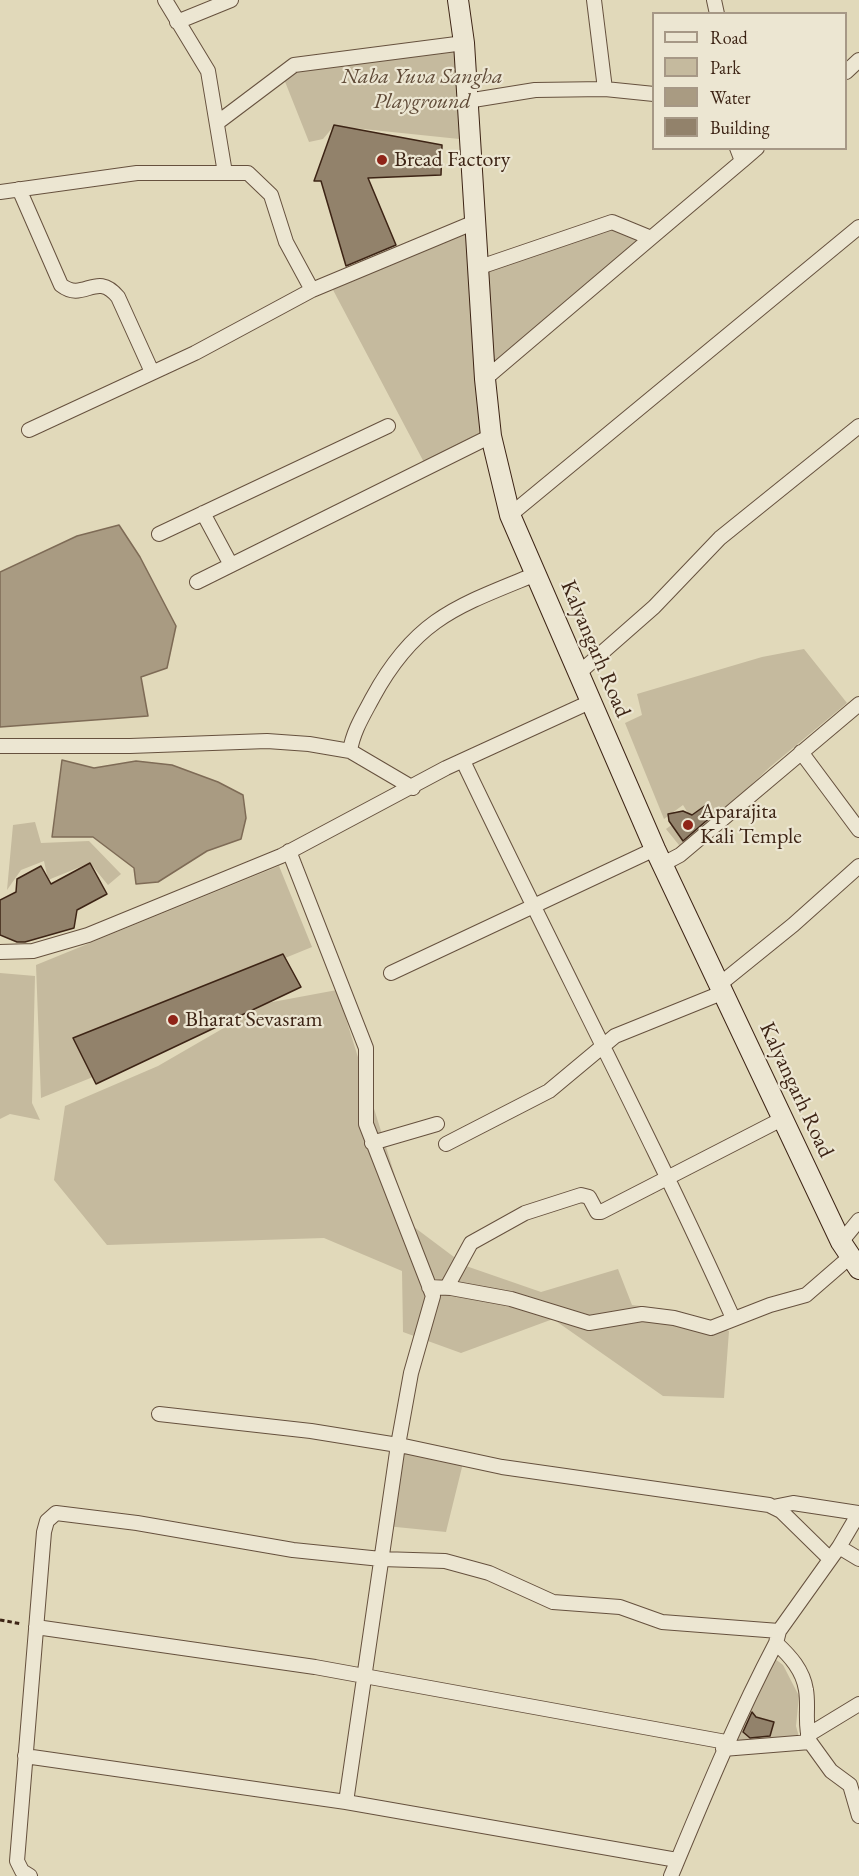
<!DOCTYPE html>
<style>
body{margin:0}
#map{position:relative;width:859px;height:1876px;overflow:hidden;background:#e1d9ba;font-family:"EB Garamond",serif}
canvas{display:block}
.legend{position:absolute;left:652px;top:12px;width:195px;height:138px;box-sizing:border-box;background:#ece6d2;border:2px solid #a69886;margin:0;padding:8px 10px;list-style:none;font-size:18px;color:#3d2415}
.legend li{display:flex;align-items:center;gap:12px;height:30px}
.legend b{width:30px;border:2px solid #a69886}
</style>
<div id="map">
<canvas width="859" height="1876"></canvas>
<ul class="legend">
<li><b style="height:8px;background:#ece6d2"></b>Road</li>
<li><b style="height:16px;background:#c5ba9e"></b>Park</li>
<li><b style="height:16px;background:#a99b82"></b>Water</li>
<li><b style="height:16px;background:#92826b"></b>Building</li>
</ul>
</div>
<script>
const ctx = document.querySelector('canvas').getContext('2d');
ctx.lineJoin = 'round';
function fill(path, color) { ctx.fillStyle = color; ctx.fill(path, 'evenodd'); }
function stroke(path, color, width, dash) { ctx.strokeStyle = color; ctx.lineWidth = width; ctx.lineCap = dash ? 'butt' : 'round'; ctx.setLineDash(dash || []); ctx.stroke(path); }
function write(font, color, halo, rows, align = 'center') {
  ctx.font = font + ' "EB Garamond",serif'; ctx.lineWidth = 4.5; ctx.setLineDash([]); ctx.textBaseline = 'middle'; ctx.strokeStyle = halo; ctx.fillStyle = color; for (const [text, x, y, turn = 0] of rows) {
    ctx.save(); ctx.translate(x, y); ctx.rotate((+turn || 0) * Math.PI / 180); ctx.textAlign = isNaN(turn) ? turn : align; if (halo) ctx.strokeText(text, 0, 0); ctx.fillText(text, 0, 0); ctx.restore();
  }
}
fill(new Path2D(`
 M464 43 469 140 334 126 323 139 309 142 282 74Z
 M475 222 479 275 610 227 643 239 486 372 491 436 427 468 332 288Z
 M804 649 847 703 770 767 683 850 666 829 688 813 683 805 664 819 625 723 642 715 637 694 762 657Z
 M35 822 41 843 89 841 121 874 108 885 90 863 48 880 44 861 21 870 7 890 13 825Z
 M279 866 312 947 79 1042 93 1077 41 1098 36 965Z
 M0 973 35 976 32 1103 40 1120 10 1114 0 1119Z
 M337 990 410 1224 466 1266 541 1292 618 1269 632 1305 679 1311 729 1331 724 1398 663 1396 553 1319 461 1353 403 1332 402 1271 324 1238 107 1245 54 1180 65 1106 158 1066 267 1003Z
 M398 1445 464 1459 446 1532 386 1526Z
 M770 1655 783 1665 799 1696 796 1726 801 1744 727 1746Z`), '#c5ba9e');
const water = new Path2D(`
 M119 525 140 557 176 626 167 668 141 677 148 716 0 727V572L77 536Z
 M62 760 94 768 136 761 172 765 218 782 243 795 246 818 241 839 207 851 158 882 136 884 134 868 93 837H52Z`);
fill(water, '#a99b82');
stroke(water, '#7e6b56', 1.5);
const building = new Path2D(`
 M334 125 442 145 441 175 368 178 396 245 346 266 321 181H314Z
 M706 805 713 815 683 841 669 821 668 814 683 811 692 815Z
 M90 863 107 894 77 910 74 928 25 942H17L0 935V900L16 892 17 879 41 866 51 884Z
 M283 954 301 987 96 1084 73 1038Z
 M752 1712 756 1717 774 1722 770 1736 750 1738 743 1732Z`);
fill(building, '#92826b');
stroke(building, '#3d2415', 1.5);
const minor = new Path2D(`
 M165 0 208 71 225 173
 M594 0 605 89
 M714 0 717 14
 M177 22 231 0
 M846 72 859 60
 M467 101 535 90 605 89 654 94
 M217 123 294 65 464 43
 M742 161 757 148
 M19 189 61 285C84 303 96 270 118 297L152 372
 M0 192 137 173H248L271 195 286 242 312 290
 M651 238 742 161 737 148
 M480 267 612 222 651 238 485 379
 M29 430 195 353 312 290 475 222
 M203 513 231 565
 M510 515 859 227
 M159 534 388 426
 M197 582 491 436
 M580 672 654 607 720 538 859 426
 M0 746H130L267 741 309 744 350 751 413 788
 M350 751C353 731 364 714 373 697 416 618 458 606 536 574
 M801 752 859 830
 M463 761C552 948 648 1130 733 1318
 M289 851 366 1048V1124L433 1296 411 1373 398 1445 346 1802
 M663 864 680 855 859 704
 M0 952 33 951 88 935 281 856 446 768 590 702
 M391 973 655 849
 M720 984 793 925 859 866
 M372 1143 437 1124
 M446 1144 549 1091 615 1036 724 992
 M841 1242 859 1220
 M429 1287 451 1288 511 1299 589 1323 642 1314 674 1318 711 1328 770 1305 806 1295 851 1256
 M447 1287 471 1243 525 1213 581 1195 589 1197 597 1212H601L782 1119
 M159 1414 311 1431 404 1446 502 1467 769 1505 781 1511 830 1559
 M773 1507 793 1503 859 1513
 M839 1547 859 1559
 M36 1627 315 1667 726 1742
 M776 1643C790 1656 803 1670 806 1690 809 1707 804 1725 810 1742
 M808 1735 859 1704
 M723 1749 810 1742 831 1771 850 1785 859 1816
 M25 1756 346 1802 677 1860
 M30 1876 22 1871 17 1861 44 1532 47 1521 56 1513 137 1523 293 1550 381 1559 445 1561 489 1573 553 1602 620 1607 662 1622 779 1631
 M671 1876C704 1797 736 1719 776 1643L779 1631 839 1547 859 1513`);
const secondary = new Path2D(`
 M458 0 464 43 485 379 491 436 510 515 655 849 841 1242 859 1269`);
stroke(minor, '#66513e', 16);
stroke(secondary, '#3d2415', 22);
stroke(new Path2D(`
 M0 1620 22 1624`), '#3d2415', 3, [4.5, 3]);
stroke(minor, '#ece6d2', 14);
stroke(secondary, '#ece6d2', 20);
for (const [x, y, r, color] of [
 [382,160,6,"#8f2418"],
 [688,825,6,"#8f2418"],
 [173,1020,6,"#8f2418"]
]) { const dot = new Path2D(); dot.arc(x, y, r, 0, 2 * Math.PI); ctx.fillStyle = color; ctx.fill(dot); stroke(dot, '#ece6d2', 2); }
write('italic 22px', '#5f4a37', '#ece6d2', [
 ["Naba Yuva Sangha",422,77],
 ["Playground",422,102]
]);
write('22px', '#3d2415', '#ece6d2', [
 ["Bread Factory",394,160],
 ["Aparajita",700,812],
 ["Kali Temple",700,837],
 ["Bharat Sevasram",185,1020]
], 'left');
write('22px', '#3d2415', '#ece6d2', [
 ["Kalyangarh Road",595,649,67],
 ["Kalyangarh Road",796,1090,65]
]);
</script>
